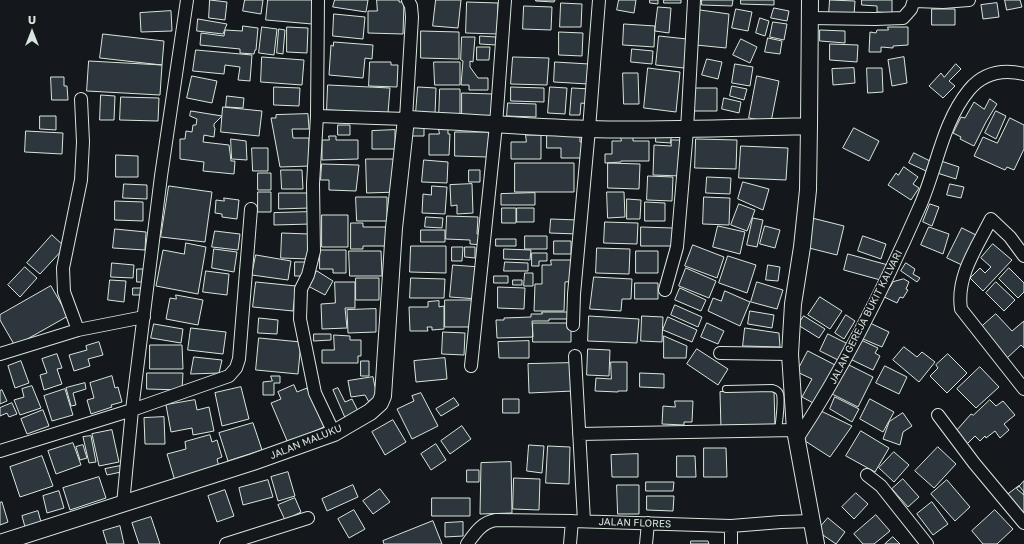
<!DOCTYPE html>
<style>
body{margin:0}
#map{position:relative;width:1024px;height:544px;overflow:hidden;background:#14181c;font-family:"Golos Text",sans-serif}
canvas{display:block}
.north{position:absolute;left:12px;top:12px;width:40px;height:40px;-webkit-text-stroke:3px #14181c;paint-order:stroke;rotate:0deg;font-size:11px;font-weight:700;line-height:16px;text-align:center;color:#d8e6dc}
.north::after{content:'';display:block;margin:auto;width:14px;height:18px;background:#d8e6dc;clip-path:polygon(50% 0,100% 100%,50% 72%,0 100%)}
</style>
<div id="map">
<canvas width="1024" height="544"></canvas>
<div class="north">U</div>
</div>
<script>
const ctx = document.querySelector('canvas').getContext('2d');
ctx.lineJoin = 'round';
function fill(path, color) { ctx.fillStyle = color; ctx.fill(path, 'evenodd'); }
function stroke(path, color, width, dash) { ctx.strokeStyle = color; ctx.lineWidth = width; ctx.lineCap = dash ? 'butt' : 'round'; ctx.setLineDash(dash || []); ctx.stroke(path); }
function write(font, color, halo, rows, align = 'center') {
  ctx.font = font + ' "Golos Text",sans-serif'; ctx.lineWidth = 3; ctx.setLineDash([]); ctx.textBaseline = 'middle'; ctx.strokeStyle = halo; ctx.fillStyle = color; for (const [text, x, y, turn = 0] of rows) {
    ctx.save(); ctx.translate(x, y); ctx.rotate((+turn || 0) * Math.PI / 180); ctx.textAlign = isNaN(turn) ? turn : align; if (halo) ctx.strokeText(text, 0, 0); ctx.fillText(text, 0, 0); ctx.restore();
  }
}
const building = new Path2D(`
 M210 0 227 2 225 20 209 18Z
 M245 0H263L261 14 243 11Z
 M268 0H315L312 24 266 20Z
 M335 0H368L366 12 333 7Z
 M377 0H399V2H404L403 34 368 33V11H377Z
 M436 0H461L458 28 433 26Z
 M536 0H555L554 2 536 1Z
 M619 0H636L634 13 617 10Z
 M650 0H658V4L650 3Z
 M664 0H681V3H664Z
 M702 0H733L732 6 702 5Z
 M741 0H774V5L741 4Z
 M830 0 855 1 854 16 829 14Z
 M862 0H892V13L877 12V6L862 5Z
 M1005 0H1020L1022 7 1007 10Z
 M467 2 498 3 497 34 466 33Z
 M561 3 582 4 581 27H560Z
 M997 3 999 17 983 19 981 5Z
 M524 6 552 7 551 30 523 29Z
 M658 7 671 8 669 33 655 31Z
 M774 8 789 11 787 21 771 18Z
 M736 9 752 12 748 31 732 28Z
 M932 9H955V25H932Z
 M700 10 729 14 726 48 696 45Z
 M171 11 172 31 141 32 140 13Z
 M334 14 365 17 363 39 333 36Z
 M760 18 769 21 765 36 756 33Z
 M198 19 227 24 223 34 197 31Z
 M773 22 787 24 784 40 770 37Z
 M624 24 655 26 654 47 623 45Z
 M243 26 258 28 256 50H255L254 54 240 53V49L200 45 201 33 224 36 225 30 242 31Z
 M262 27 277 29 274 55 259 53Z
 M287 27 308 28 307 53 287 52Z
 M888 27H908V45L893 46V48L881 47V52H869L870 32 876 33 877 30H888Z
 M279 29 285 30 283 54 277 53Z
 M820 30 845 31V43L820 41Z
 M421 31 459 32V59L421 58Z
 M559 32 583 33 582 56 559 55Z
 M103 34 164 41 162 65 100 58Z
 M480 36 496 37V45L480 44Z
 M659 36 687 39 684 68 656 65Z
 M462 37H475L473 62 470 61V67L478 78H488V90H469V85H461L463 61 461 60Z
 M768 38 782 41 780 54 765 52Z
 M741 39 757 47 750 63 733 55Z
 M334 42 373 45 372 59 365 58 363 78 329 75 331 45 333 46Z
 M830 44 858 45 857 62 830 60Z
 M477 47H490L489 60H477Z
 M632 49 653 51 652 64 631 62Z
 M196 50 252 55 250 81 238 80 240 67 225 65 224 74 193 71Z
 M262 57 304 60 302 85 261 82Z
 M513 57 549 58 547 85 511 84Z
 M904 57 907 83 892 86 888 60Z
 M707 59 722 62 718 79 702 75Z
 M89 61 162 65 160 95 87 91Z
 M370 62H391V65H398L397 87 369 86Z
 M434 62H460V85H435Z
 M555 62 589 64 588 84 554 82Z
 M735 64 753 67 750 86 732 83Z
 M956 64 961 69 949 81 955 86 943 98 929 86 941 73 944 77Z
 M648 68 680 72 676 112 644 108Z
 M854 68 855 83 833 85 832 69Z
 M867 68H882L883 92 868 93Z
 M623 73H638L639 104H624Z
 M192 76 217 81 212 103 187 98Z
 M757 76 779 81 771 122 749 118Z
 M51 77H64V86H67L68 100H52Z
 M328 85 390 88 388 113 327 110Z
 M732 86 747 89 744 100 730 96Z
 M274 87 300 88 299 106 274 105Z
 M418 87 436 88 435 114 416 113Z
 M511 87 544 88V102L511 101Z
 M550 87 567 88 565 114 548 113Z
 M572 88 591 89 590 104 581 103 580 115H570Z
 M694 88H717V111H695Z
 M440 89H460V120L439 119Z
 M462 93 493 94V120L462 119Z
 M101 95 115 96 114 120H100Z
 M227 96 244 98 243 108 226 107Z
 M121 97 159 98 158 121 120 120Z
 M724 98 741 102 739 113 722 109Z
 M990 99 997 104 986 122 974 146 960 139 961 137 953 133 961 117 965 118 974 102 984 109Z
 M508 103 536 104V117L507 116Z
 M223 107 262 111 259 136 221 132Z
 M191 111 222 116 214 124V127L215 128 214 137 204 135 203 142 229 145 231 161H235L234 174 203 171 204 162 180 159V139H185L186 131 192 132 193 125H196L197 119 190 116Z
 M996 111 1006 116 996 139 985 133Z
 M308 114 309 129H292L293 138H309L310 166 280 167 271 118H276V115Z
 M40 116H56V130L40 129Z
 M1010 118 1024 125V149L1014 170 1007 167 1005 170 974 156 983 137 997 143Z
 M338 125H350V135H338Z
 M410 125H424V136H410Z
 M854 128 879 141 869 161 843 148Z
 M439 129H448V134H450L449 155H429V134H439Z
 M395 130V149H372V131Z
 M26 131 63 133 62 154 25 152Z
 M455 132H489L488 157 455 156Z
 M547 132H580V142H582V158H561V148H547Z
 M526 135H541V159H511V142H526Z
 M656 135 671 136V143L656 142Z
 M329 136H336V140H358V159L322 160V140H329Z
 M621 137H633V141H649V161H621V162L605 163V154H612V141H621Z
 M231 139 246 141 247 160 232 159Z
 M696 139 737 140 736 169 695 168Z
 M671 140H684L681 176 653 175 654 145 671 146Z
 M741 146 788 148 786 180 739 178Z
 M252 148H268V171H253Z
 M914 153 930 161 926 171 909 163Z
 M116 155 138 156V177H116Z
 M366 159H397L398 192 367 193Z
 M424 160 448 162 447 183 422 182Z
 M938 160 959 167 956 179 934 172Z
 M515 163H574V192H515Z
 M608 163 640 164 639 189 608 188Z
 M322 164 359 165 356 191 329 190V180H321Z
 M904 167 918 177 913 184 919 188 911 200 888 185 896 173 898 175Z
 M281 170H302L303 189H282Z
 M469 170H480V182H469Z
 M258 173H271V190H258Z
 M648 176 673 177 672 201 647 200Z
 M707 177 731 178 730 194 706 193Z
 M743 182 769 189 763 210 738 199Z
 M124 184 147 185V199L123 198Z
 M472 184 473 213 457 214V205L451 206 450 185Z
 M950 184 964 187 961 198 947 195Z
 M169 186 212 192 205 242 161 237Z
 M432 186 447 187 445 214 422 213 423 194 431 195Z
 M258 192H271V212H258Z
 M607 192H624L625 217 608 218Z
 M279 193H310V208L279 209Z
 M535 193V205H501V194Z
 M356 197H387V221H357Z
 M704 197 730 198 729 225 703 224Z
 M224 198 239 200 237 219 222 217V214L215 213 216 200 224 201Z
 M627 199 641 200 640 219H627Z
 M115 201 143 202V221L115 220Z
 M645 202 665 203V221H645Z
 M739 204 755 210 747 231 731 225Z
 M930 204 939 207 932 226 923 222Z
 M502 208H516V223H502Z
 M517 208H534V222H517Z
 M311 212V224L274 225V213Z
 M322 215H348V247H322Z
 M447 216 478 217 477 234H484V245L470 244V240L446 239Z
 M426 217 443 218 442 228 425 227Z
 M753 218 763 220 757 247 747 245Z
 M812 218 844 226 837 255 805 247Z
 M551 219 578 220 577 234 550 233Z
 M605 222 638 223 637 244 604 243Z
 M351 223H363V227H386L385 246H363V249H351Z
 M718 226 745 232 740 254 713 247Z
 M765 226 780 230 775 248 760 244Z
 M641 227 673 228 672 246H641Z
 M929 227 949 234 943 254 921 245Z
 M962 228 978 236 964 266 947 258Z
 M115 229 146 232 145 250 113 248Z
 M421 230H445V242H421Z
 M215 231 240 234 238 250 212 247Z
 M282 233 309 234V259L281 258Z
 M52 235 65 247 40 274 27 263Z
 M525 236H547V249H525Z
 M863 236 886 244 881 259 858 251Z
 M496 239H516V246H496Z
 M554 241H571V254H554Z
 M186 243 206 247 198 294 156 286 163 250 184 254Z
 M993 244 1012 260 983 291 970 278 980 268 985 273 991 267 981 258Z
 M693 245 724 257 717 278 685 266Z
 M411 246H446V273L410 272Z
 M452 247H463L462 261H452Z
 M465 247H475V258L465 257Z
 M597 248 630 249 629 274 596 273Z
 M214 249 237 252 234 272 212 268Z
 M504 249 531 250 530 260 504 259Z
 M320 250H346V273H333V269H320Z
 M349 251H381L382 276H350Z
 M636 251H658V273H636Z
 M532 253H547V261H539V266H532Z
 M848 254 888 265 884 281 844 270Z
 M256 255 291 261 288 280 252 275Z
 M728 256 756 265 747 293 719 283Z
 M551 260H575L576 281 565 282 564 311H534L535 284H542V265H551Z
 M295 262H306V276H295Z
 M505 262 528 263V271H504Z
 M112 263 134 265 133 278 111 277Z
 M906 263 915 269 913 274 920 278 917 282 901 271Z
 M453 265 480 267 478 299 450 297Z
 M768 265 780 267 778 281 766 280Z
 M25 267 37 278 20 297 8 285Z
 M686 268 716 281 709 298 679 286Z
 M1009 268 1024 283V292L1018 298 999 279Z
 M137 269H147V282H137Z
 M206 271 229 274 227 295 203 292Z
 M317 271 333 281 325 295 308 286Z
 M525 273H533V286H524Z
 M494 276H508V283H494Z
 M594 277 632 279 631 299H622L621 311 590 309Z
 M356 278H379V300H356Z
 M411 278 445 279 444 298H410Z
 M904 279 909 282 906 289 908 290 903 298 900 297 897 303 880 295 886 285 890 287 893 282Z
 M110 280 126 281 124 302 108 300Z
 M513 280H522V285H513Z
 M256 282 296 286 293 311 253 307Z
 M335 282H355V308H345L347 328 322 329 321 304 335 303Z
 M757 282 783 290 777 309 751 302Z
 M996 282 1015 300 1004 311 986 293Z
 M635 283H658V299H635Z
 M51 286 68 316 15 346 0 320V315Z
 M498 287 525 288 524 309 498 308Z
 M133 288H146L145 295H133Z
 M680 288 706 300 701 311 675 300Z
 M725 291 750 302 740 326 708 311 713 298 721 301Z
 M176 295 203 300 198 325 166 319 170 298 176 299Z
 M820 297 842 311 830 329 808 315Z
 M445 300H475V327H445Z
 M439 301V307L444 306V329L432 330V327H427L428 331H410L409 307H428V302Z
 M675 305 702 317 698 327 671 315Z
 M376 309V332L348 333 347 310Z
 M750 311 774 315 772 328 748 324Z
 M542 312H571V319H549V321H532L533 337 497 338 496 320H504V318L531 317V314H542Z
 M996 314 1012 331 1024 321V348L1021 345 1006 359 979 329Z
 M846 315 855 321 844 339 835 333Z
 M589 316 639 319 637 343 588 341Z
 M642 316 663 317 662 342 641 341Z
 M804 316 825 329 819 338 798 325Z
 M668 317 697 330 692 342 663 330Z
 M259 318 278 320 277 334 258 333Z
 M533 323H571V342H533Z
 M707 323 724 331 718 344 701 337Z
 M870 323 889 332 882 347 863 339Z
 M154 324 183 329 181 343 151 338Z
 M191 328 226 332 223 354 188 350Z
 M745 328 779 333 780 347 743 346Z
 M443 332 465 333 464 355 442 354Z
 M314 334H331V340L314 341Z
 M828 334 848 344 840 361 820 351Z
 M334 335 350 336V340H361V356H358V363H322V350H334Z
 M664 336 687 346 686 358H664Z
 M259 338 301 342 298 374 256 370Z
 M857 338 878 348 875 353 880 356 873 370 848 358Z
 M529 341V358H499L498 342Z
 M99 342 103 355 88 359 90 366 74 371 69 355 87 350 86 346Z
 M150 345H182L183 369H150Z
 M904 347 917 357 922 352 935 362 919 382 893 360Z
 M588 349 610 350 609 376 587 375Z
 M697 349 728 369 718 385 687 364Z
 M808 351 837 366 817 405 802 397 812 379 797 372Z
 M57 354 62 368 57 369 62 384 44 390 40 375 47 373 42 359Z
 M948 354 967 373 947 393 930 376 938 368 936 365Z
 M194 357 222 360 219 373 191 374Z
 M445 358 447 379 416 382 414 361Z
 M21 361 29 383 15 388 8 366Z
 M361 361H369V376H361Z
 M611 362H627V391H618V392L595 391 596 378 611 379Z
 M572 363 573 391 529 393 528 364Z
 M845 363 873 377 858 407 830 393Z
 M885 366 907 377 899 394 876 383Z
 M980 367 999 387 976 408 957 389Z
 M147 373H183L182 390 147 389Z
 M640 373 664 374V388L640 387Z
 M112 376 115 388 118 387 122 402 111 405 112 407 91 414 87 400 94 398 90 383Z
 M271 376H280V383H274V395H263V382L272 381Z
 M373 377 375 387 381 398 370 404 365 395 351 397 348 381Z
 M85 383 86 389 73 393 76 405 71 406 66 388Z
 M294 385 297 392 307 388 324 427 288 443 271 403 281 399 278 392Z
 M32 386 41 408 20 415 14 400 24 397 22 389Z
 M241 387 249 419 222 426 215 393Z
 M338 388 345 402 352 399 359 413 346 420 333 390Z
 M65 389 73 415 52 421 44 396Z
 M2 390 7 401 0 404V391Z
 M774 390 775 427 721 429 720 392Z
 M421 393 438 426 412 439 397 409 414 401 412 396Z
 M835 397 859 409 852 422 830 409Z
 M454 398 459 405 441 416 436 409Z
 M503 399H519V413H503Z
 M870 399 894 412 883 432 860 419Z
 M195 400 197 410 209 407 214 431 193 435 192 428 171 432 166 405Z
 M990 400 996 406 1003 401 1015 415 1004 424 1009 430 1000 438 995 431 986 438 985 436 980 441 975 436 966 445 956 431 971 414 973 415Z
 M675 401H693L692 422H684V425L662 424 663 406 675 407Z
 M12 403 17 414 9 417 7 413 0 416V408Z
 M43 410 49 426 27 434 21 419Z
 M821 411 852 426 830 457 802 439Z
 M903 413 912 426 903 432 900 445 883 439 889 422Z
 M164 417 165 444H145L144 418Z
 M393 420 406 442 385 455 372 432Z
 M253 423 262 450 228 461 219 433Z
 M462 426 471 439 450 454 441 441Z
 M112 430 119 462 99 466 92 434Z
 M861 431 889 448 875 472 846 456Z
 M210 435 212 442 217 440 222 457 217 459 219 467 175 481 167 454 186 449 185 442Z
 M91 436 96 462 89 463 83 437Z
 M73 443 81 465 56 474 48 451Z
 M436 444 446 460 431 470 421 454Z
 M83 445 87 458 80 460 76 447Z
 M529 445 544 446 542 473 527 471Z
 M548 446 570 447 569 484 546 483Z
 M938 447 956 464 934 488 915 471Z
 M704 448H726L727 477H704Z
 M894 452 909 465 894 482 879 468Z
 M638 454V477H612L611 455Z
 M42 456 53 486 20 497 10 467Z
 M677 456H695L696 477H677Z
 M511 462 512 513 480 514 481 463Z
 M120 466 121 472 107 475 105 469Z
 M467 470H479V482H467Z
 M288 472 295 496 278 501 271 477Z
 M99 477 106 498 70 510 63 488Z
 M514 478 540 479 539 510 513 509Z
 M903 479 919 497 908 507 892 489Z
 M268 480 273 497 243 505 239 488Z
 M947 480 970 507 955 521 931 494Z
 M1024 481V495L1017 489Z
 M646 482H674L673 491H646Z
 M353 485 358 497 327 511 322 499Z
 M617 485H639V514H618Z
 M1019 486 1024 492V517L1007 495Z
 M380 489 390 502 373 514 363 501Z
 M225 490 234 516 217 522 208 496Z
 M59 491 64 508 47 513 43 496Z
 M856 493 868 504 854 519 842 507Z
 M647 496H674L673 511 647 510Z
 M295 498 301 512 285 520 278 505Z
 M432 498H470V516H432Z
 M2 502 8 522 0 525V503Z
 M932 502 948 524 933 535 917 514Z
 M354 510 365 529 349 538 338 519Z
 M995 510 1013 529 997 544H983L972 531Z
 M38 511 41 522 25 527 22 516Z
 M876 515 890 531 874 544H863L854 534Z
 M151 517 160 544H139L132 523Z
 M828 518 845 532 836 544 817 531Z
 M433 521 442 544H384L383 541Z
 M463 522V536L445 537V523Z
 M120 526 124 544H107L103 531Z
 M893 537 900 544H885Z
 M691 541H708L709 544H691Z`);
fill(building, '#2c363c');
stroke(building, '#d8e6dc', 1);
const lane = new Path2D(`
 M726 389 772 388C776 389 779 390 780 394 782 403 779 421 778 431`);
const street = new Path2D(`
 M318 0 317 116 313 184 314 251 308 275 301 289 300 319 315 393 334 433
 M914 1 943 2 969 0
 M810 18 875 19 903 18 911 9 914 0
 M317 116 406 119 412 17 411 6 408 0
 M1024 256 1010 237 991 219C977 247 956 276 961 309L1024 389
 M665 290 677 247 687 130 694 0
 M573 325 574 294 589 129 599 0
 M78 330 64 292 63 268 81 180 83 142 81 99
 M720 353 790 354
 M0 354 78 330 144 317
 M575 356 584 521
 M471 366 496 125 505 0
 M938 415 974 463 1024 523
 M579 434 795 430
 M797 439C845 366 885 286 920 206 937 168 942 123 969 90 984 72 1003 69 1024 74
 M0 451 132 410 229 376 236 368 239 359 251 209
 M867 475 881 486 927 544
 M123 504 132 410 161 176 187 0
 M731 526V544
 M226 544 308 518
 M467 544C475 533 482 522 496 520L572 521 731 526 781 522 812 521
 M570 544 572 521
 M646 544 648 523`);
const secondary = new Path2D(`
 M810 0 809 126 808 190 802 247 793 304 790 354 795 430 816 544
 M0 543 253 462 334 433 370 412 380 403 383 396 394 228 406 119C467 122 527 127 588 129 662 131 735 128 809 126`);
stroke(lane, '#d8e6dc', 8);
stroke(street, '#d8e6dc', 14);
stroke(secondary, '#d8e6dc', 18);
stroke(lane, '#14181c', 6);
stroke(street, '#14181c', 12);
stroke(secondary, '#14181c', 16);
write('10px', '#d8e6dc', '#14181c', [
 ["JALAN GEREJA BUKIT KALVARI",866,317,-63],
 ["JALAN MALUKU",306,442,-22],
 ["JALAN FLORES",635,523,2]
]);
</script>
